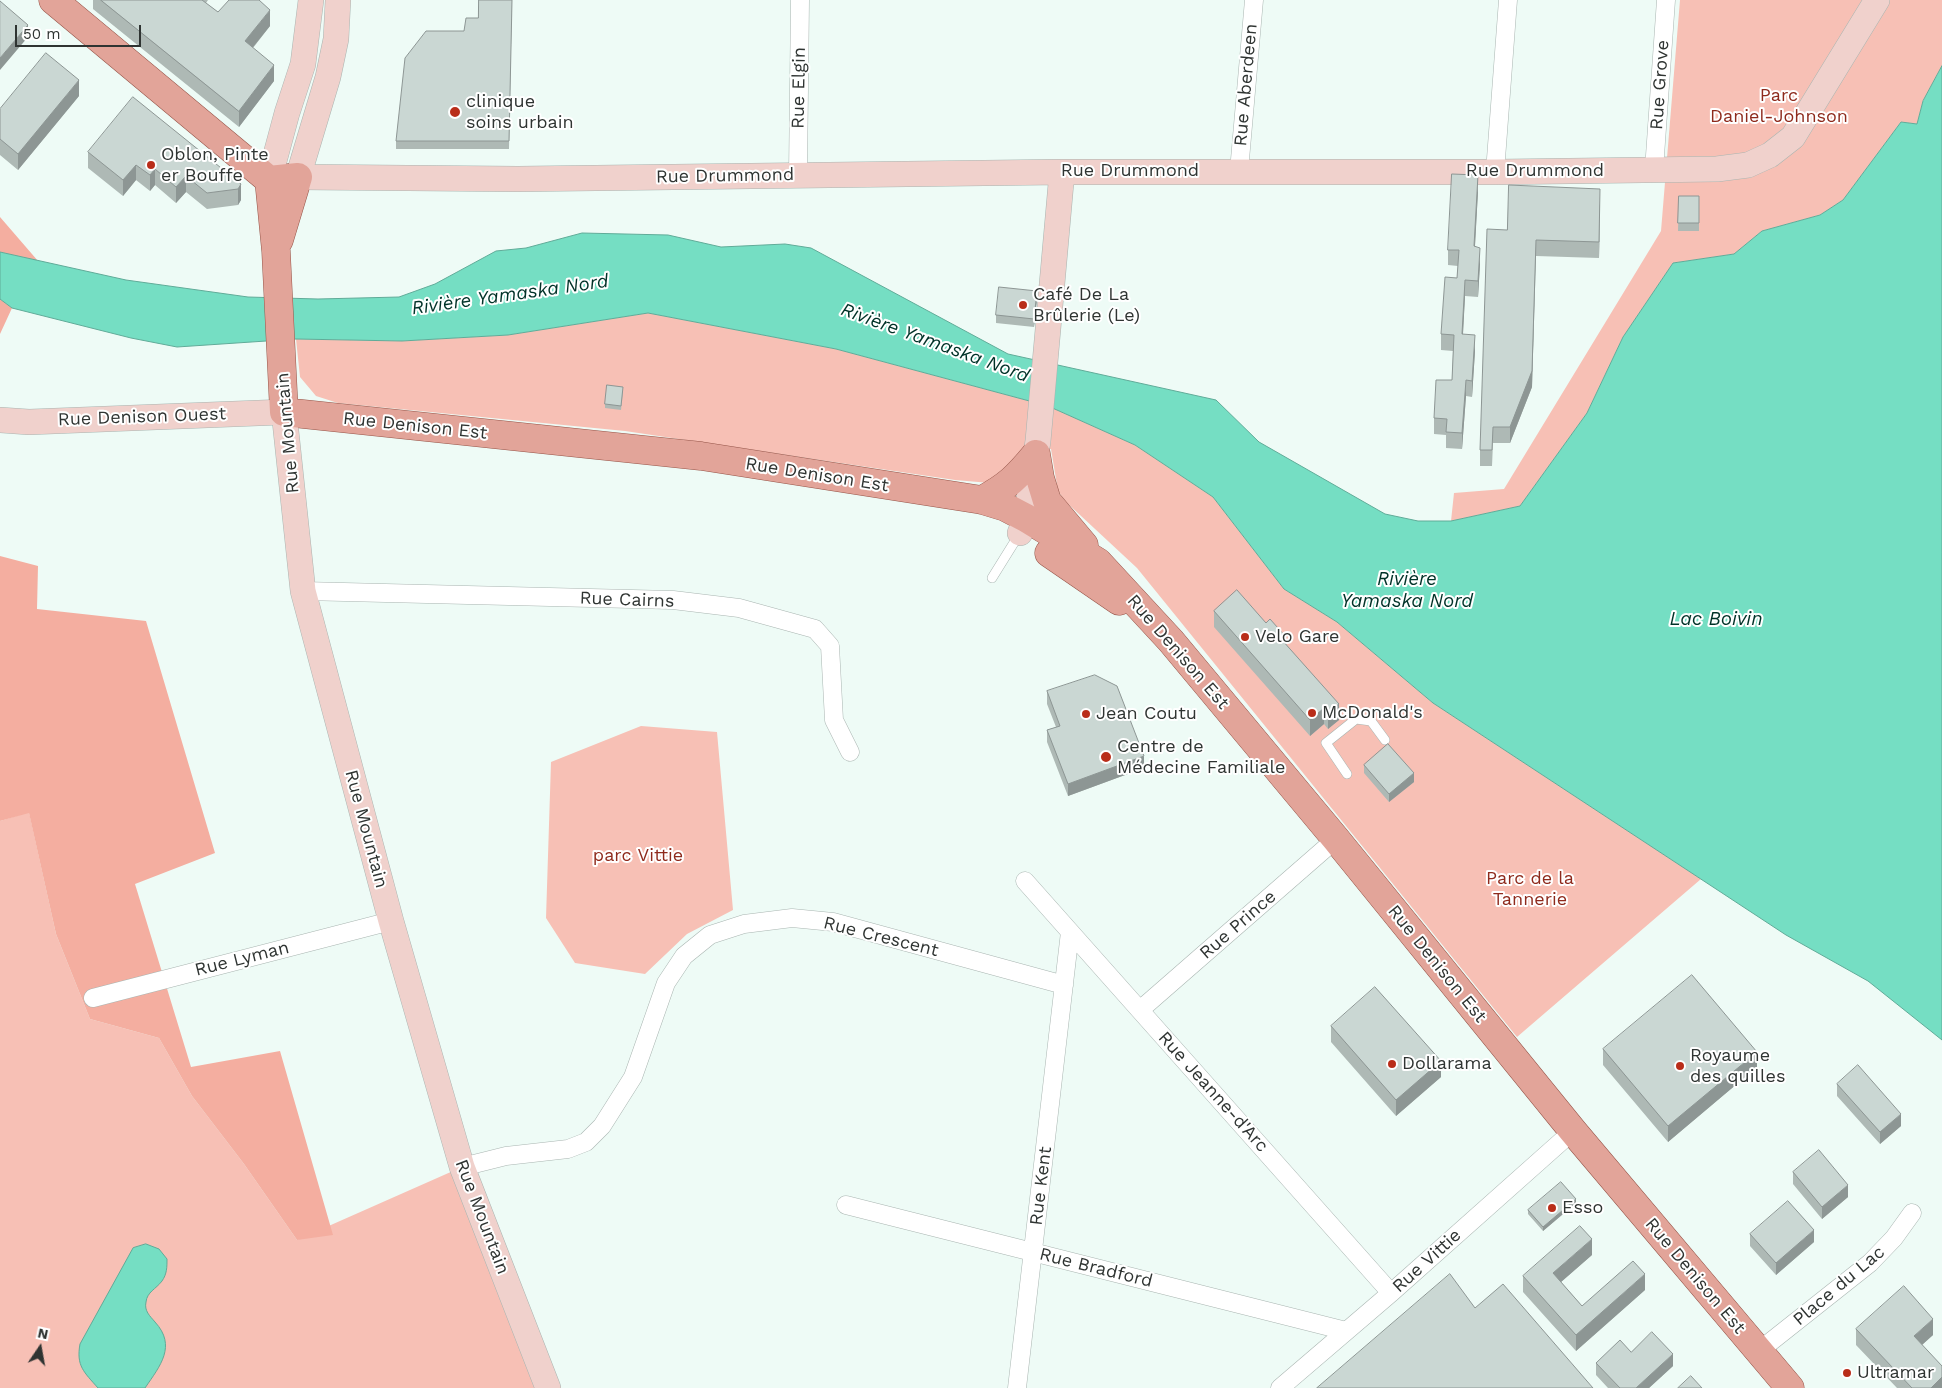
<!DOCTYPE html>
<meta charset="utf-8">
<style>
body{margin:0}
#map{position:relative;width:1942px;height:1388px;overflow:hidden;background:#eefbf6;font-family:"Work Sans",sans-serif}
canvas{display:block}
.north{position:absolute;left:15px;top:1323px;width:50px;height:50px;-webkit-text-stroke:4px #fff;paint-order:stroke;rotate:12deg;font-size:14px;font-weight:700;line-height:20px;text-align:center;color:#2f3432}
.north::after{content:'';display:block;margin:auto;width:18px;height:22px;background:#2f3432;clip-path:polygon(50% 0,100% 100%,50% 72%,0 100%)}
.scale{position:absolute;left:15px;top:25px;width:126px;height:22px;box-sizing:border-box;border:2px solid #2f3432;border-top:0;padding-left:6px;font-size:15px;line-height:18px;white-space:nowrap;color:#2f3432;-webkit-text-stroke:4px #fff;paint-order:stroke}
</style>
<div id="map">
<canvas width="1942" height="1388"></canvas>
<div class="north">N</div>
<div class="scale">50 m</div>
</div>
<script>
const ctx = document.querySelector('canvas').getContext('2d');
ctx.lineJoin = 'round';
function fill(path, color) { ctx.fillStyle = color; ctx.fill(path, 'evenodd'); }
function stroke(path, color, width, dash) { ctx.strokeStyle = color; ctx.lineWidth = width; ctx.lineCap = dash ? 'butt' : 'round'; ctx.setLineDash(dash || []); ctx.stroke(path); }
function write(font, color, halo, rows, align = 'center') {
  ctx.font = font + ' "Work Sans",sans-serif'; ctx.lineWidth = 4; ctx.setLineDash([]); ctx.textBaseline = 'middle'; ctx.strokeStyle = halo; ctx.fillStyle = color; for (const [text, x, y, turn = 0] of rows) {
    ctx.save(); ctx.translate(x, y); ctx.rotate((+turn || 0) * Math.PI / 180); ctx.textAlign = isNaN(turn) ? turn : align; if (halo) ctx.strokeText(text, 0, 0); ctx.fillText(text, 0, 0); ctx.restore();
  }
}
fill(new Path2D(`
 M1680 0H1942V66L1923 101 1917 124 1901 122 1843 200 1820 215 1762 231 1734 254 1673 263 1623 337 1587 413 1520 506 1451 521 1454 493 1504 489 1661 231Z
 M648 313 836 349 1048 406 1135 445 1213 497 1284 589 1337 622 1433 703 1701 879 1517 1037 1137 568 1066 502 1058 491 1051 449 1032 448 990 483 955 480 625 431 338 403 316 396 300 377 296 339 402 341 508 335Z
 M641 726 717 732 733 910 687 934 645 974 575 963 546 918 551 762Z
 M29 812 56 934 90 1019 159 1038 192 1096 244 1164 297 1240 462 1167 544 1388H0V821Z`), '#f7c0b5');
fill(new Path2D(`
 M0 217 38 261 0 252Z
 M0 299 12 308 0 334Z
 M0 556 38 566 37 609 146 621 215 853 135 884 191 1067 280 1051 333 1235 297 1240 244 1164 192 1096 159 1038 90 1019 56 934 29 813 0 821Z`), '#f4aea0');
const water = new Path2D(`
 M1942 66V1040L1868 981 1786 935 1433 703 1337 622 1284 589 1213 497 1135 445 1048 406 836 349 648 313 508 335 402 341 296 339 177 347 131 338 12 308 0 299V252L126 280 248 297 318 299 399 297 435 284 496 251 526 248 582 233 668 235 721 247 785 244 811 248 1008 354 1216 400 1259 442 1385 514 1418 521H1451L1520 506 1587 413 1623 337 1673 263 1734 254 1762 231 1820 215 1843 200 1901 122 1917 124 1923 101Z
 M146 1244 159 1249 167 1259C167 1267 167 1274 162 1281 156 1289 147 1292 146 1302 144 1311 150 1316 155 1322 177 1346 160 1366 145 1388H98C84 1372 76 1366 80 1344L133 1248Z`);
fill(water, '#75dec3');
stroke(water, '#60ab98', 1);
const lane = new Path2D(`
 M992 578 1020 533
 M1347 774 1326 743 1356 719 1371 721 1385 740`);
const street = new Path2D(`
 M1654 170 1666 0
 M1239 171 1254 0
 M1495 172 1508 0
 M798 175 800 0
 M303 591 673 600 739 608 815 629 830 646 834 720 850 752
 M1025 881 1391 1293
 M93 998 391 921
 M1140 1010 1336 839
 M462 1167 506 1156 568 1149 586 1142 602 1126 633 1077 666 983 684 956 710 935 744 924 792 918 833 922 1064 985
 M846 1205 1346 1331
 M1759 1351 1870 1263 1894 1238 1912 1213
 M1017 1388 1070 932
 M1280 1388 1391 1293 1573 1131`);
const secondary = new Path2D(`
 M338 0 336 39 328 77 298 177 518 179 1062 172H1495L1717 169 1748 165 1770 155 1793 137 1877 0
 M269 180 287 113 303 64 311 0
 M0 420 29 422 284 412 303 591 391 921 462 1167 548 1388
 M1020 533 1026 518 1038 441 1062 172`);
const primary = new Path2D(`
 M53 0 269 180 298 177 279 240
 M269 180 276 251 284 412 701 456 982 500 1005 507 1026 518 1098 562 1171 641 1336 839 1573 1131 1790 1388
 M1036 454 1040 478 1047 501 1084 545
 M982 500C1008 486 1017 477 1036 454
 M1049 553 1119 601`);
stroke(lane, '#a9b5b1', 10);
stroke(street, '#a9b5b1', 19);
stroke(secondary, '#a9b5b1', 26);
stroke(primary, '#965549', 29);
stroke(lane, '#fff', 9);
stroke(street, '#fff', 18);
stroke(secondary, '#f0d1cc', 25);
stroke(primary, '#e2a499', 28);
fill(new Path2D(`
 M93 0H208L206 3 218 12 270 26 253 48 274 81 239 127 93 9Z
 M512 0 509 149H396V141L464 31 478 18Z
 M79 96 18 170 0 155V109Z
 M88 152 241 184V200L238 205 207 209 186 192 176 203 155 185 150 191 136 180 123 196 88 168Z
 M1478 191 1475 247 1480 264 1478 297 1465 296 1463 335 1475 351 1472 397 1466 396 1462 449 1446 448V435L1434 434V418L1452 380 1453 351 1441 350V334L1457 278 1458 266 1448 265V250Z
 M1679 196H1699V231H1678Z
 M1600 205 1599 258 1536 256 1532 387 1510 443H1493L1492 466H1480V450L1507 230Z
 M1037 299 1034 327 996 323V315Z
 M623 391 621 410 605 408V404Z
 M1214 611 1266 623 1286 644 1339 720 1328 729 1324 724 1310 736 1214 627Z
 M1047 691 1144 768 1068 796 1047 742V730L1056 727 1047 704Z
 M1364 765 1414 782 1389 802 1364 773Z
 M1331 1026 1441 1077 1396 1116 1331 1042Z
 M1603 1049 1757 1067 1668 1142 1603 1065Z
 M1837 1084 1901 1126 1880 1144 1837 1096Z
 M1793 1172 1848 1197 1822 1219 1793 1184Z
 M1576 1203 1543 1231 1528 1214V1210Z
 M1750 1234 1814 1242 1776 1275 1750 1246Z
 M1592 1255 1561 1282 1582 1306 1645 1290 1576 1351 1523 1292V1276Z
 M1856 1329 1933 1335 1922 1345 1942 1388H1897L1856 1345Z
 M1631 1352 1673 1366 1649 1388H1608L1596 1375V1363Z`), '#aeb9b5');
fill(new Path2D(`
 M270 10V26L245 57V41Z
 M28 25V37L0 70V58Z
 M274 65V81L239 127V111Z
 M79 80V96L18 170V154Z
 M136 165V180L123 196V180Z
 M155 169V185L150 191V175Z
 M1478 175V191L1474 262V246Z
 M186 176V192L176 203V187Z
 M241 184V200L238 205V189Z
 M1600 189V205L1599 258V242Z
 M1536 240 1532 387 1510 443V427Z
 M1480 248V264L1478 297V281Z
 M1465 280V296L1462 350V334Z
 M1037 291V299L1034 327V319Z
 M1475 335V351L1472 397V381Z
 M1466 380V396L1462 449V433Z
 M1286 637V652L1282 640Z
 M1339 704V720L1328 729V713Z
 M1324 708V724L1310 736V720Z
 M1144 756V768L1068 796V784Z
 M1414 773V782L1389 802V794Z
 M1757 1052V1067L1668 1142V1126Z
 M1441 1061V1077L1396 1116V1100Z
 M1901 1114V1126L1880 1144V1132Z
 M1848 1185V1197L1822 1219V1207Z
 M1576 1199V1203L1543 1231V1227Z
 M1814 1230V1242L1776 1275V1263Z
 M1592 1239V1255L1553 1289V1273Z
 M1645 1274V1290L1576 1351V1335Z
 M1933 1319V1335L1914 1352V1336Z
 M1673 1354V1366L1649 1388H1636Z
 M1942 1377V1388H1931Z`), '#8d9694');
const building = new Path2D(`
 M101 0H202L218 12 229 0H259L270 10 245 41 274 65 239 111Z
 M479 0H512L509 141H396L405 58 426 31H464L466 18H478Z
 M0 1 28 25 0 58Z
 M46 53 79 80 18 154 0 139V109Z
 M133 97 241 184 238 189 207 193 186 176 176 187 155 169 150 175 136 165 123 180 88 152Z
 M1452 174 1478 175 1474 246 1480 248 1478 281 1465 280 1462 334 1475 335 1472 381 1466 380 1462 433 1446 432 1447 419 1434 418 1436 380H1452L1454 335 1441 334 1445 277 1457 278 1459 250H1448Z
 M1509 185 1600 189 1599 242 1536 240 1532 371 1510 427H1493L1492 450H1480L1487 229 1507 230Z
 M1679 196H1699V223H1678Z
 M999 287 1037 291 1034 319 996 315Z
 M607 385 623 387 621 406 605 404Z
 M1237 590 1266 623 1270 619 1286 637 1282 640 1339 704 1328 713 1324 708 1310 720 1214 611Z
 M1095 675 1117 686 1144 756 1068 784 1047 730 1060 726 1047 691Z
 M1388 744 1414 773 1389 794 1364 765Z
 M1692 975 1757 1052 1668 1126 1603 1049Z
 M1375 987 1441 1061 1396 1100 1331 1026Z
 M1858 1065 1901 1114 1880 1132 1837 1084Z
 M1819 1150 1848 1185 1822 1207 1793 1172Z
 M1561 1182 1576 1199 1543 1227 1528 1210Z
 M1788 1201 1814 1230 1776 1263 1750 1234Z
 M1580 1226 1592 1239 1553 1273 1582 1306 1633 1261 1645 1274 1576 1335 1523 1276Z
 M1450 1274 1475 1308 1503 1284 1593 1388H1317Z
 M1904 1286 1933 1319 1914 1336 1942 1366V1377L1931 1388H1912L1856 1329Z
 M1652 1332 1673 1354 1636 1388H1620L1596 1363 1620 1340 1631 1352Z
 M1691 1376 1702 1388H1678Z`);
fill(building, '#cad7d3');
stroke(building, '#8d9694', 1);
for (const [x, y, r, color] of [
 [455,112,6,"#b92d19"],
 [151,165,5,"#b92d19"],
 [1023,305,5,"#b92d19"],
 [1245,637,5,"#b92d19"],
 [1312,713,5,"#b92d19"],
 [1086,714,5,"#b92d19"],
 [1106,757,6,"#b92d19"],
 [1392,1064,5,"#b92d19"],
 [1680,1066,5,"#b92d19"],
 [1552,1208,5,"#b92d19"],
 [1847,1373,5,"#b92d19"]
]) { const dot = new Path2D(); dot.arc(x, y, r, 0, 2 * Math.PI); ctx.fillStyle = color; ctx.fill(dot); stroke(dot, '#fff', 2); }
write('18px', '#2f3432', '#fff', [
 ["Rue Aberdeen",1246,85,-85],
 ["Rue Grove",1660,85,-86],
 ["Rue Elgin",799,88,-89],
 ["Rue Drummond",1130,171],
 ["Rue Drummond",1535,171],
 ["Rue Drummond",725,176,-1],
 ["Rue Denison Ouest",142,417,-2],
 ["Rue Denison Est",415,426,6],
 ["Rue Mountain",288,433,-95],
 ["Rue Denison Est",817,475,9],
 ["Rue Cairns",627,600,2],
 ["Rue Denison Est",1178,652,49],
 ["Rue Mountain",366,829,75],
 ["Rue Prince",1238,925,-41],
 ["Rue Crescent",881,937,14],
 ["Rue Lyman",242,959,-14],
 ["Rue Denison Est",1437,964,51],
 ["Rue Jeanne-d'Arc",1213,1092,48],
 ["Rue Kent",1041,1186,-83],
 ["Rue Mountain",482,1217,69],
 ["Rue Vittie",1427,1261,-42],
 ["Rue Bradford",1096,1268,14],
 ["Rue Denison Est",1695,1276,50],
 ["Place du Lac",1839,1286,-40]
]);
write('18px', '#8e2a1c', '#fff', [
 ["Parc",1779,96],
 ["Daniel-Johnson",1779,117],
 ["parc Vittie",638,856],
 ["Parc de la",1530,879],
 ["Tannerie",1530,900]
]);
write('18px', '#2f3432', '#fff', [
 ["clinique",466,102],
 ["soins urbain",466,123],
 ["Oblon, Pinte",161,155],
 ["er Bouffe",161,176],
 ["Café De La",1033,295],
 ["Brûlerie (Le)",1033,316],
 ["Velo Gare",1255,637],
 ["McDonald's",1322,713],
 ["Jean Coutu",1096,714],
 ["Centre de",1117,747],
 ["Médecine Familiale",1117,768],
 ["Royaume",1690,1056],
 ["des quilles",1690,1077],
 ["Dollarama",1402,1064],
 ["Esso",1562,1208],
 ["Ultramar",1857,1373]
], 'left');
write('italic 19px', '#003228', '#fff', [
 ["Rivière Yamaska Nord",510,295,-8],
 ["Rivière Yamaska Nord",935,343,20],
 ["Rivière",1407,579],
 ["Yamaska Nord",1407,601],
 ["Lac Boivin",1716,619]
]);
</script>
